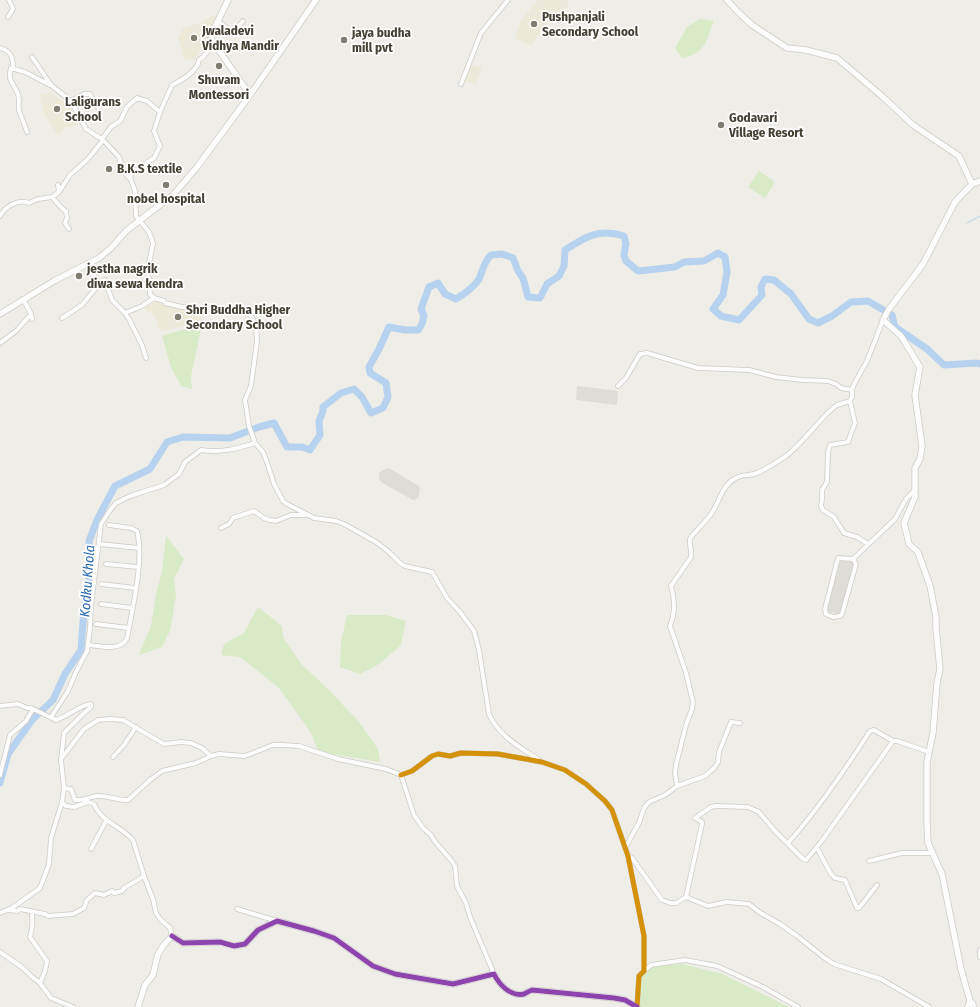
<!DOCTYPE html>
<style>
body{margin:0}
canvas{display:block;background:#eeede8}
</style>
<canvas width="980" height="1007"></canvas>
<script>
const ctx = document.querySelector('canvas').getContext('2d');
ctx.lineJoin = 'round';
function fill(path, color) { ctx.fillStyle = color; ctx.fill(path, 'evenodd'); }
function stroke(path, color, width, dash) { ctx.strokeStyle = color; ctx.lineWidth = width; ctx.lineCap = dash ? 'butt' : 'round'; ctx.setLineDash(dash || []); ctx.stroke(path); }
function write(font, color, halo, rows, align = 'center') {
  ctx.font = font + ' "Fira Sans Condensed",sans-serif'; ctx.lineWidth = 3.5; ctx.setLineDash([]); ctx.textBaseline = 'middle'; ctx.strokeStyle = halo; ctx.fillStyle = color; for (const [text, x, y, turn = 0] of rows) {
    ctx.save(); ctx.translate(x, y); ctx.rotate((+turn || 0) * Math.PI / 180); ctx.textAlign = isNaN(turn) ? turn : align; if (halo) ctx.strokeText(text, 0, 0); ctx.fillText(text, 0, 0); ctx.restore();
  }
}
fill(new Path2D(`
 M577 386 618 391 617 405 576 400Z
 M389 468 420 487 419 496 416 499 413 500 382 483 379 479V473L383 470Z
 M841 559 855 563 841 615 826 611Z`), '#dedcd6');
fill(new Path2D(`
 M537 0H569L567 7 544 27 531 46 515 38 521 21Z
 M214 16 218 18 210 39 200 50 196 59 185 60 178 38 183 29 195 24 202 23 209 17Z
 M469 64 482 68 476 84 464 81Z
 M51 93 57 98 67 103 75 115 79 125 68 127 58 135 45 116 39 95Z
 M156 302H164L198 309 202 320 193 322V324L163 331 157 327 158 322 151 311 148 313 145 307Z`), '#ede9d9');
fill(new Path2D(`
 M700 19 714 21C706 41 705 54 682 58L675 48 687 27Z
 M759 171 775 182 765 198 748 187Z
 M189 328 201 329 191 376 192 389 181 386 171 367 162 336Z
 M166 536 184 559 174 579 176 595 170 631 162 647 139 655 151 626 156 594 162 572Z
 M258 607 282 626 283 637 301 664 330 691 359 722 378 749 380 762 319 752 310 731 278 687 240 657 221 655 224 644 244 633Z
 M347 615H386L406 621 401 645 379 664 360 674 340 667 341 642Z
 M682 964 722 974 789 1007H638L639 978 649 967Z`), '#d9eac7');
stroke(new Path2D(`
 M967 223 980 216`), '#b6d2ee', 1);
stroke(new Path2D(`
 M0 783 8 754 32 720 53 700 65 674 81 650 84 610 91 567 89 541 97 520 115 486 150 469 167 442 183 437 230 438 259 427 274 423 287 447H302L310 450 320 435 319 421 323 411V407L341 393 354 389 362 397 371 413 383 408 388 397 386 383 370 373 369 367 379 349 389 327 405 330H418L422 324 424 316 421 309 429 287 438 283 445 294 456 299C464 294 476 286 480 277 483 269 484 262 491 255L502 254 513 258 518 271 523 278 528 297 540 298 547 284 559 276 564 266 565 250C585 237 599 228 624 236L626 244 624 255 626 261 638 271 675 267 684 262 704 261 718 253 725 257 727 272 723 295 713 309 721 316 739 320 762 295 761 287 765 279 774 280 791 294 809 319 818 323 832 316 851 302 868 301 892 315 895 327 927 349 944 365 977 363 980 364`), '#b6d2ee', 7);
const minor = new Path2D(`
 M8 17 13 9 9 0
 M218 21 233 33 243 21
 M0 48C11 51 13 57 13 68
 M32 57 51 85 71 101 86 129 103 140 119 157 124 172 131 180 135 191 136 216 149 232 153 243 148 269 150 294 154 298 164 301 165 303 182 307 246 312 252 317 256 327 257 341 251 386 245 400 249 426 255 443 263 452 267 462 274 484 283 501 287 504 314 518 336 521 344 524 376 542 389 552 400 563 405 566 432 572 447 598 460 612 474 631 479 650 489 714C499 737 522 748 542 762
 M461 84 481 33 508 0
 M71 101 84 94H90L98 108
 M160 112 172 85C182 80 197 72 199 60 207 55 210 49 211 40
 M27 132C25 125 21 117 19 110 18 105 20 100 18 94 14 83 7 82 11 68L25 72 50 85
 M102 139 111 127 120 121 127 107 137 98 147 101 160 112 154 131 160 146 154 158 137 169 130 176 131 180
 M58 185 59 192
 M52 197C57 202 61 209 66 211L67 218 65 223 69 229
 M0 216C6 206 18 199 29 203L38 199 52 197 59 192 70 175 88 159 103 140
 M88 265 97 282 99 284
 M23 299 31 314 32 319
 M125 313 142 306 154 298
 M62 318 82 305 99 284 105 280 112 300 125 313 129 319 142 345 146 358
 M0 343 16 331 31 314
 M618 386 626 378 640 354 647 353 698 368 749 370 776 377 802 380 828 381 836 384 841 388 852 390
 M850 401 855 423 848 442 830 445 828 453 827 482 822 490V499L821 506 823 510 834 517 844 533 857 537 868 544
 M221 528 229 524 233 518 254 511 264 518 270 520 276 521 291 515H305
 M99 544 139 548
 M853 559 856 564 842 614 840 616 833 617 826 614 825 609 838 558 853 559 895 519 906 499 915 490
 M106 564 138 567
 M101 584 135 588
 M101 604 132 608
 M96 624 129 628
 M88 645C100 646 121 652 127 638 128 635 128 631 129 628 134 600 144 558 137 531L131 528 109 525
 M0 706 18 704 27 708H31L56 720C68 716 82 704 91 704V707L83 714 64 733 61 760 64 788 62 802 66 806 74 807 88 802 94 804C101 822 121 826 133 840L144 876 153 899 156 913 160 919 170 928 172 936
 M51 717 68 691 76 672 87 651 90 629 91 607 101 524 111 509 116 503 130 496 164 485 179 474 185 462 201 450C221 453 236 449 255 443
 M113 757 124 745 136 727
 M61 759 84 729 98 720 110 719 123 720 164 744 181 742 191 743 202 748 211 756
 M0 775 10 735 26 721 33 709
 M401 775 412 771 432 756 438 754 450 756 461 753 498 754 542 762 565 770 586 784 605 801 612 810 628 856 644 936V971L639 976 637 1007
 M677 786 705 776 714 768 718 762 719 752 731 722 740 723
 M64 788 71 789 75 800C82 801 89 797 97 796 108 795 118 801 128 800L150 780 162 771 196 763 211 756 219 754 245 756 273 745H282L299 746 338 759 386 769 401 775 414 815 423 828 431 835 436 843 451 860 455 866 457 886 466 903 470 917 494 974
 M789 844V842C819 808 845 770 870 731L874 730 893 741
 M625 848 639 823 644 808 649 802 665 795 677 786 675 773 676 765 686 725 692 709 693 702 686 673 670 626C675 613 675 599 671 586L691 557C692 551 689 545 690 539 692 534 707 521 711 514 719 503 722 486 734 479 741 474 747 476 754 474 761 472 780 460 786 456 804 442 816 423 833 408L837 405 850 401 852 397V390L854 384 867 361 883 320
 M817 848 831 874 835 878 845 880 857 908H859L877 885
 M91 849 106 821
 M628 856 632 858 662 900 670 903H676L686 897 708 906 727 902 749 904 759 912 780 924 797 936 826 959 834 964 881 979 929 1007
 M869 861 902 853H933
 M686 897 702 824V822L695 818 711 807 716 806 748 807 759 812 774 830 803 859 806 860 821 842 893 741H897L929 752
 M237 909 277 921
 M8 910 17 911 20 909 45 914 48 916 73 914 84 908 87 900 95 893 104 895 112 891 114 893 122 891 124 888 144 876
 M32 912C32 924 34 924 30 937L47 961 45 971 40 983
 M0 913 12 908 40 888 49 864 51 838 62 802
 M980 950V957
 M0 952 23 968 31 976 40 983 51 998 73 1007
 M644 971 651 965 685 960 717 966 763 987 798 1007
 M967 1007 970 1001`);
const tertiary = new Path2D(`
 M228 0 214 29 211 39 250 95
 M727 0 737 11 752 25 787 48 806 50 837 58 883 97 913 125 959 156 972 184 980 181
 M972 184 955 202 923 264 889 309 883 320 901 336 920 367 915 395 922 446 920 459 915 468V497L904 523 909 544 918 552 930 586 936 617V628L940 669 937 683 933 733 927 762V822L928 843 942 874 961 969 970 1001 973 1004V1007
 M0 314 54 281 99 258 111 248 126 231 174 194 197 167 250 95 316 0
 M138 1007 145 985 153 975 158 954 163 946 172 936 183 943 220 942 234 946 245 944 258 930 277 921 314 931 334 938 373 966 395 974 453 984 494 974C499 984 510 997 524 994 526 993 529 991 532 990L614 998 625 1000 637 1007`);
stroke(minor, '#cdcbc5', 5.5);
stroke(tertiary, '#cdcbc5', 7);
stroke(minor, '#fcfcfc', 4);
stroke(tertiary, '#fcfcfc', 5.5);
stroke(new Path2D(`
 M401 775 412 771 432 756 438 754 450 756 461 753 498 754 542 762 565 770 586 784 605 801 612 810 628 856 644 936V971L639 976 637 1007`), '#d3920a', 5);
stroke(new Path2D(`
 M172 936 183 943 220 942 234 946 245 944 258 930 277 921 314 931 334 938 373 966 395 974 453 984 494 974C499 984 510 997 524 994 526 993 529 991 532 990L614 998 625 1000 637 1007`), '#8e44ad', 5);
for (const [x, y, r, color] of [
 [534,24,4,"#807d73"],
 [194,38,4,"#807d73"],
 [344,40,4,"#807d73"],
 [219,66,4,"#807d73"],
 [57,109,4,"#807d73"],
 [721,125,4,"#807d73"],
 [109,169,4,"#807d73"],
 [166,185,4,"#807d73"],
 [79,276,4,"#807d73"],
 [178,317,4,"#807d73"]
]) { const dot = new Path2D(); dot.arc(x, y, r, 0, 2 * Math.PI); ctx.fillStyle = color; ctx.fill(dot); stroke(dot, '#fff', 1.5); }
write('bold 13px', '#454034', '#fff', [
 ["Pushpanjali",542,17],
 ["Secondary School",542,32],
 ["Jwaladevi",202,31],
 ["Vidhya Mandir",202,46],
 ["jaya budha",352,33],
 ["mill pvt",352,48],
 ["Shuvam",219,80,"center"],
 ["Montessori",219,95,"center"],
 ["Laligurans",65,102],
 ["School",65,117],
 ["Godavari",729,118],
 ["Village Resort",729,133],
 ["B.K.S textile",117,169],
 ["nobel hospital",166,199,"center"],
 ["jestha nagrik",87,269],
 ["diwa sewa kendra",87,284],
 ["Shri Buddha Higher",186,310],
 ["Secondary School",186,325]
], 'left');
write('italic 14px', '#2c6cb2', '#fff', [
 ["Kodku Khola",88,581,-86]
]);
</script>
